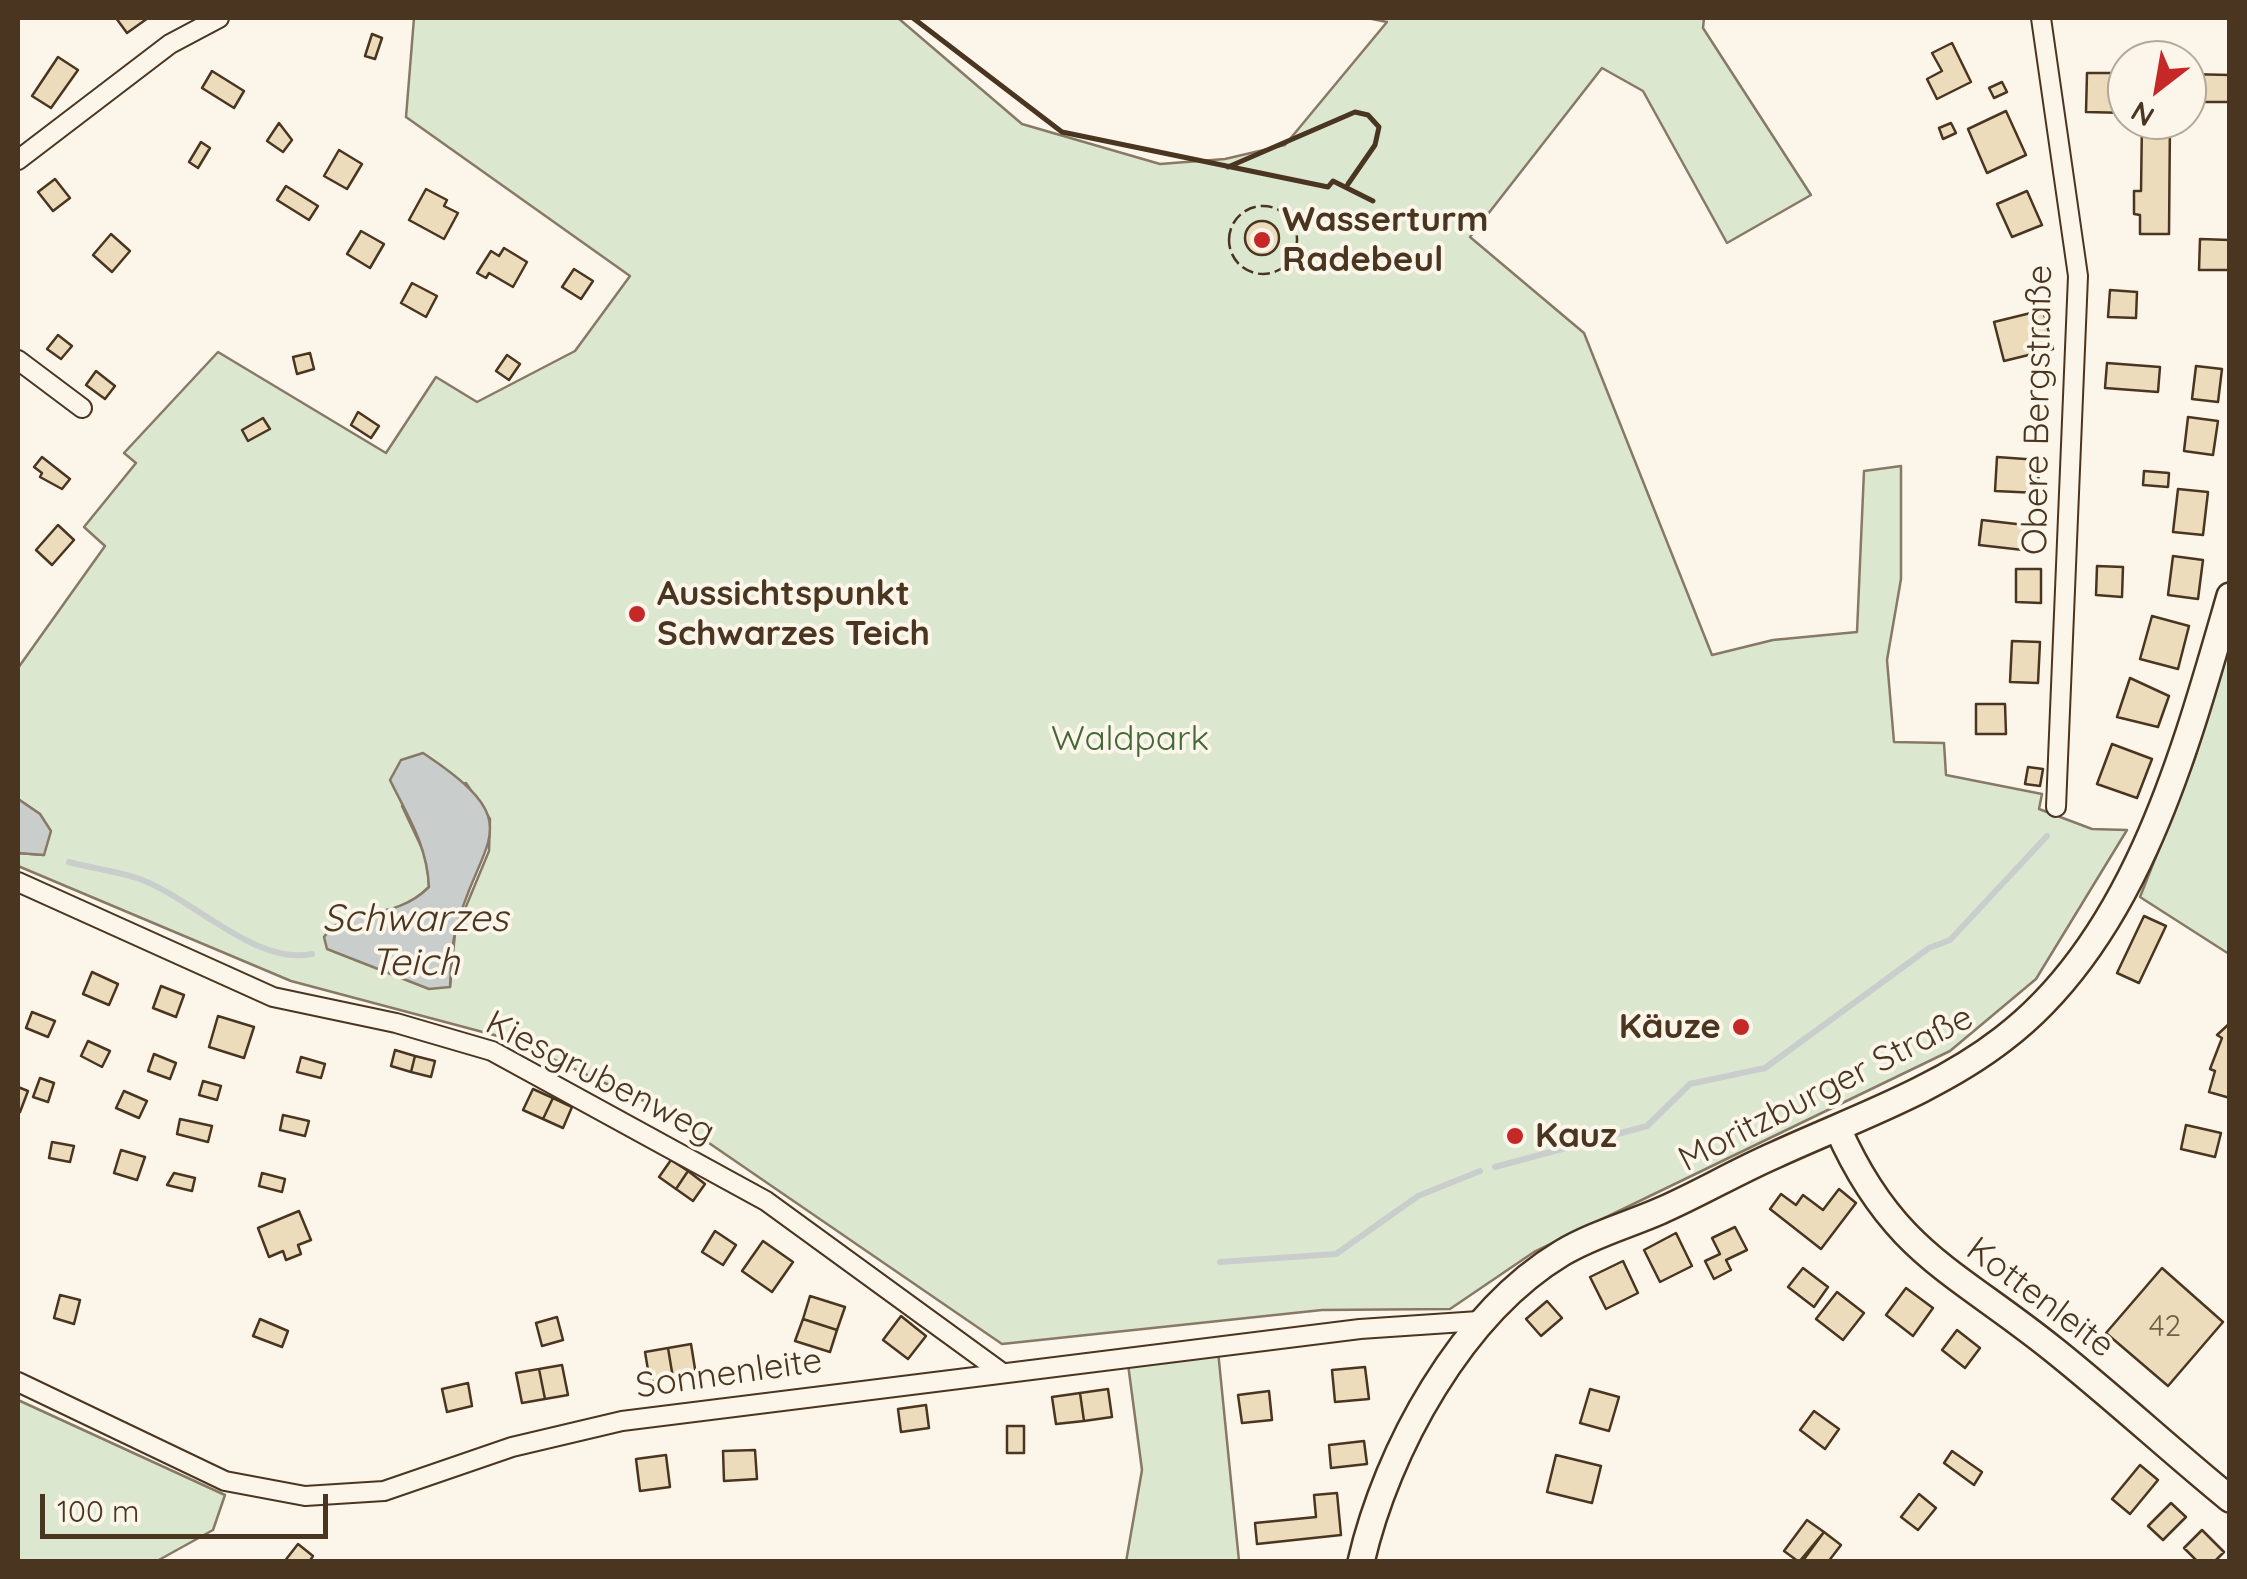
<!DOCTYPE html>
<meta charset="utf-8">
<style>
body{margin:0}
#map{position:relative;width:2247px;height:1579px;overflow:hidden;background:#fbf6e9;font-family:Quicksand,sans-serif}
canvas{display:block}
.frame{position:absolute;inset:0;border:20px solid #4a3520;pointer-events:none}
.north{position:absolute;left:2107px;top:40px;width:100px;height:100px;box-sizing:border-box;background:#fbf6e9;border:2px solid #b4a999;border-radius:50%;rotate:211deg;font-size:28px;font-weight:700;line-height:40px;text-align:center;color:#4a3520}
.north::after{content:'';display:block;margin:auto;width:35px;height:45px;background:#c62828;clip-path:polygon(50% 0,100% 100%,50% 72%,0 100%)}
.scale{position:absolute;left:40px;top:1494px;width:288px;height:45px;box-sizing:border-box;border:5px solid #4a3520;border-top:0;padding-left:12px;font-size:30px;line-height:35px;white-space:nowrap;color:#4a3520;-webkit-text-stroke:8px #fbf6e9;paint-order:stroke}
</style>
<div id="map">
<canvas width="2247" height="1579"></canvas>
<div class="frame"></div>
<div class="north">N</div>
<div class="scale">100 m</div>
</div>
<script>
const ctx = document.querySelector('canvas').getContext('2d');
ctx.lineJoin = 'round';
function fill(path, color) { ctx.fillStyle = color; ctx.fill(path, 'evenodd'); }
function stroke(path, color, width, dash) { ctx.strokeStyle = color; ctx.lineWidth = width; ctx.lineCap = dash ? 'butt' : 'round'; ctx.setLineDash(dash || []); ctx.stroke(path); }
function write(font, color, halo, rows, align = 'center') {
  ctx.font = font + ' Quicksand,sans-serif'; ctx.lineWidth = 8; ctx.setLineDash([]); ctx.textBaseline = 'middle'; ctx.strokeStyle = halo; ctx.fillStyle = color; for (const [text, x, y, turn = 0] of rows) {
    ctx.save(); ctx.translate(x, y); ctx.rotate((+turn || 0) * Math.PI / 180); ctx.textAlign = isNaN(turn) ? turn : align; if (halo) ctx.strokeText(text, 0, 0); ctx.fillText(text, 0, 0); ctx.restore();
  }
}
const green = new Path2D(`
 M414 18H898L1022 124 1160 164 1225 159 1285 145 1387 22 1367 18H1704L1703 28 1811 195 1727 243 1643 91 1602 68 1470 237 1584 333 1712 655 1773 640 1857 632 1864 471 1901 466V579L1887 660 1894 742 1944 743 1946 775 2042 794 2039 809 2092 829 2127 830 2036 979 1950 1051 1534 1252 1450 1309 1322 1310 1002 1344 655 1106 509 1039 291 981 18 866V853L44 855 40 814 18 799V668L105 546 84 527 136 463 124 453 218 352 386 453 436 377 477 402 575 351 630 276 406 117ZM466 783 490 819 489 851 455 933 450 987 350 916C380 919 408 908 429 887L427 859 402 806Z
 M2229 640V954L2140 897 2195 758Z
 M1218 1351 1239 1561 1126 1562 1142 1470 1128 1364Z
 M18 1400 225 1495 213 1530 157 1561H18Z`);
fill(green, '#dce7d0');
stroke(green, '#887966', 2.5);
const water = new Path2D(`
 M423 753C535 827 478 837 455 933 451 950 451 969 450 987L429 989 327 949 324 937C345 904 392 924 429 887 427 845 408 817 390 780L401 760Z
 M18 799 40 814 51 831 44 855 18 853Z`);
fill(water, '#c9cecd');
stroke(water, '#887966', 2.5);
stroke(new Path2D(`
 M69 862C91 868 115 871 137 878 192 897 255 966 312 954
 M1495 1167 1647 1126 1690 1084 1765 1068 1929 948 1950 940 2047 836
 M1220 1262 1336 1254 1418 1196 1480 1171`), '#c9cecd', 6);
const building = new Path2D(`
 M116 18H148L127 33Z
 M372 34 382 38 375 59 365 56Z
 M1952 43 1971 82 1937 99 1927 79 1942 71 1932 53Z
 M58 57 78 70 51 108 32 96Z
 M212 71 244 91 234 108 202 88Z
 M2087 73H2127V113L2086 112Z
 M2187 74 2230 75V102H2187Z
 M2002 82 2007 92 1994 98 1989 88Z
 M2006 111 2026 155 1987 173 1968 129Z
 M2142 120H2170L2169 234H2140V215L2134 214V191H2141Z
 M279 123 292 140 283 152 267 141Z
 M1951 123 1956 133 1943 139 1939 128Z
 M201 142 210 148 198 168 189 162Z
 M339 150 362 164 347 189 324 176Z
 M55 179 70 198 53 211 38 192Z
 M286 186 318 206 309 220 277 200Z
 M426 189 447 200 444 206 458 213 444 239 409 220Z
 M2027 191 2042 225 2012 237 1997 204Z
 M1245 238a17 17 0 1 1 34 0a17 17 0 1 1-34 0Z
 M361 231 384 244 370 268 347 254Z
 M111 234 130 251 112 272 93 255Z
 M2200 239 2230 240V270H2199Z
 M504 248 527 262 513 287 489 273 486 278 477 273 491 251 499 256Z
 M574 269 593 281 581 299 562 287Z
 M412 283 437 296 426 317 401 303Z
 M2110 290 2137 292 2136 318 2108 317Z
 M2043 310 2053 349 2004 361 1994 322Z
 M58 335 72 346 61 359 47 349Z
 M310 353 314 369 297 374 293 357Z
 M507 355 520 364 509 380 496 371Z
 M2107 363 2160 367 2158 392 2105 388Z
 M2196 366 2222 369 2218 402 2192 399Z
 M96 371 115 386 105 399 86 385Z
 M358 412 379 426 371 438 351 425Z
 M2188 417 2218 421 2213 455 2184 451Z
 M263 418 270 429 248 441 242 430Z
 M42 457 70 479 62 489 40 477 42 473 34 467Z
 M1997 457 2039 460 2038 493 1995 491Z
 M2144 471 2169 473 2168 487 2143 485Z
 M2178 489 2208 492 2203 535 2173 532Z
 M1982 520 2025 525 2023 550 1979 545Z
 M58 525 74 540 52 565 36 550Z
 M2173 556 2203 560 2198 599 2168 595Z
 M2097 566 2123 567 2122 597 2096 595Z
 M2016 569H2041V603L2016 602Z
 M2152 616 2189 626 2178 669 2140 659Z
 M2012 641 2040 642 2038 683 2010 682Z
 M2130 678 2169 696 2158 727 2117 717Z
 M1976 704H2005L2006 734H1976Z
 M2112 744 2152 759 2137 798 2097 784Z
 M2028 767 2043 769 2040 786 2025 784Z
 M2144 916 2166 926 2139 983 2117 973Z
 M92 972 118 984 109 1005 83 994Z
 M161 986 184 995 176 1017 153 1008Z
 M32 1012 55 1021 48 1037 26 1028Z
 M218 1016 254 1027 244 1058 209 1047Z
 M2230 1023V1098L2209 1092 2215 1071 2210 1069 2222 1038 2217 1035Z
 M88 1041 110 1051 102 1067 81 1056Z
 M395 1050 415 1056 411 1072 391 1066Z
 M154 1054 176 1063 170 1079 148 1071Z
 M415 1056 435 1061 431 1077 411 1072Z
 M301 1057 325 1064 321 1078 297 1072Z
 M40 1078 54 1083 48 1102 33 1097Z
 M203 1081 221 1086 217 1100 199 1095Z
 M18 1087 28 1091 20 1112 18 1111Z
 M533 1089 553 1098 543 1119 523 1110Z
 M124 1091 147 1101 139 1118 116 1108Z
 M553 1098 572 1107 563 1128 543 1119Z
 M283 1115 309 1121 305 1136 280 1130Z
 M180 1119 212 1126 208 1142 177 1134Z
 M2186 1125 2221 1133 2215 1157 2181 1149Z
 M52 1142 74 1146 70 1162 49 1158Z
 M121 1150 145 1157 137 1180 114 1173Z
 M671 1160 688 1171 676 1189 659 1177Z
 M688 1171 705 1184 693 1201 676 1189Z
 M174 1173 195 1178 192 1191 167 1185Z
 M262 1173 285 1179 282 1192 259 1186Z
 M1839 1189 1856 1203 1821 1249 1770 1209 1781 1194 1796 1205 1803 1195 1823 1210Z
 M299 1211 311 1240 298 1245 301 1254 286 1260 283 1251 269 1257 258 1228Z
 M1735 1227 1747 1250 1726 1260 1731 1270 1714 1279 1705 1261 1720 1254 1712 1238Z
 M715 1231 736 1245 723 1265 702 1252Z
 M1676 1233 1692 1266 1660 1282 1644 1250Z
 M763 1241 793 1262 772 1292 742 1271Z
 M1623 1261 1638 1293 1606 1309 1590 1277Z
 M1803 1268 1828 1287 1814 1307 1788 1287Z
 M2162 1268 2223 1322 2168 1386 2106 1333Z
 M1906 1288 1933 1308 1913 1336 1886 1315Z
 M1837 1292 1864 1313 1843 1340 1816 1319Z
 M60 1295 80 1300 74 1324 54 1318Z
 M810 1296 845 1307 837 1330 803 1319Z
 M1547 1301 1562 1318 1541 1336 1526 1319Z
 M901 1316 926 1336 908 1359 883 1340Z
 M557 1317 563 1340 542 1346 536 1323Z
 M260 1319 288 1331 282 1347 253 1336Z
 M803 1319 837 1330 830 1352 795 1341Z
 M1957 1330 1980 1348 1965 1368 1942 1350Z
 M691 1344 696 1375 673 1378 668 1348Z
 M668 1348 673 1378 650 1382 645 1352Z
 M562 1365 568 1395 545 1399 539 1369Z
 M1365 1367 1369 1399 1335 1402 1332 1370Z
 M539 1369 545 1399 522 1403 516 1373Z
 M468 1383 472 1406 447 1412 442 1389Z
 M1108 1389 1112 1417 1084 1421 1080 1393Z
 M1590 1389 1619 1397 1609 1431 1580 1423Z
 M1269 1391 1272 1420 1242 1423 1238 1395Z
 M1080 1393 1084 1421 1056 1424 1052 1397Z
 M926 1405 929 1428 901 1432 898 1409Z
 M1814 1411 1839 1429 1825 1449 1800 1430Z
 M1007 1426H1024V1453H1007Z
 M1364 1441 1367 1464 1331 1468 1329 1445Z
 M755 1450 757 1479 724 1481 723 1451Z
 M1952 1451 1982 1472 1974 1485 1944 1463Z
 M666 1455 670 1487 640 1491 636 1459Z
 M1556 1455 1601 1466 1592 1503 1547 1492Z
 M2140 1465 2158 1480 2130 1514 2112 1499Z
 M1337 1493 1341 1535 1257 1544 1255 1523 1316 1517 1314 1495Z
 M1919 1494 1936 1508 1918 1530 1901 1517Z
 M2171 1503 2186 1517 2163 1540 2148 1526Z
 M1807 1520 1824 1532 1799 1562 1784 1551Z
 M2202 1530 2224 1552 2214 1562H2198L2184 1548Z
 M1824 1532 1841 1545 1828 1562H1802Z
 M298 1544 313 1556 309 1562H284Z`);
fill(building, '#ecdcbc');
stroke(building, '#4a3520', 2.5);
const street = new Path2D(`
 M2041 18 2078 276 2056 807
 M18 160 170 44 219 18
 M18 360 82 408
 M18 882 273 997 396 1023 492 1051 766 1201 1001 1372
 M18 1382 225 1481 305 1496 384 1491 512 1447 622 1421 1360 1329 1479 1321`);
const secondary = new Path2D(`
 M1838 1129C1893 1253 1956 1271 2054 1350 2114 1398 2170 1450 2230 1499
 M1361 1562C1387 1449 1462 1313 1562 1253 1592 1235 1628 1225 1660 1211 1699 1194 1736 1172 1775 1155 1851 1120 1936 1091 2003 1039 2136 938 2186 748 2230 596`);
stroke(street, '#4a3520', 22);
stroke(secondary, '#4a3520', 30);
stroke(street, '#fbf6e9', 18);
stroke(secondary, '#fbf6e9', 25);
stroke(new Path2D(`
 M1229 240a34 34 0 1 1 68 0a34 34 0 1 1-68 0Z`), '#4a3520', 2.5, [12, 5]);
stroke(new Path2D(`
 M913 18 1062 132 1328 187 1333 181 1373 201
 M1228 167 1355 112 1368 115 1379 127 1375 145 1348 184`), '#4a3520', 5);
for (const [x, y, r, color] of [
 [1262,240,10,"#c62828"],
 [637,614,10,"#c62828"],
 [1741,1027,10,"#c62828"],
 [1515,1136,10,"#c62828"]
]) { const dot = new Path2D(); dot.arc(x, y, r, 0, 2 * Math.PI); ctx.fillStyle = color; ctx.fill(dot); stroke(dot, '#fbf6e9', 4); }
write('30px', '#725f47', null, [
 ["42",2165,1327]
]);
write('bold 35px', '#4a3520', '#fbf6e9', [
 ["Wasserturm",1282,220],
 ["Radebeul",1282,260],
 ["Aussichtspunkt",657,594],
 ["Schwarzes Teich",657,634],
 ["Käuze",1721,1027,"right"],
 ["Kauz",1535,1136]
], 'left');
write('35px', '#4a3520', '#fbf6e9', [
 ["Obere Bergstraße",2038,410,-89],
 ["Kiesgrubenweg",600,1078,27],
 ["Moritzburger Straße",1826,1089,-27],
 ["Kottenleite",2040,1298,37],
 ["Sonnenleite",729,1374,-8]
]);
write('35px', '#436837', '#fbf6e9', [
 ["Waldpark",1130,739]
]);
write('italic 38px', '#4a3520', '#fbf6e9', [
 ["Schwarzes",415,920],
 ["Teich",415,964]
]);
</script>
